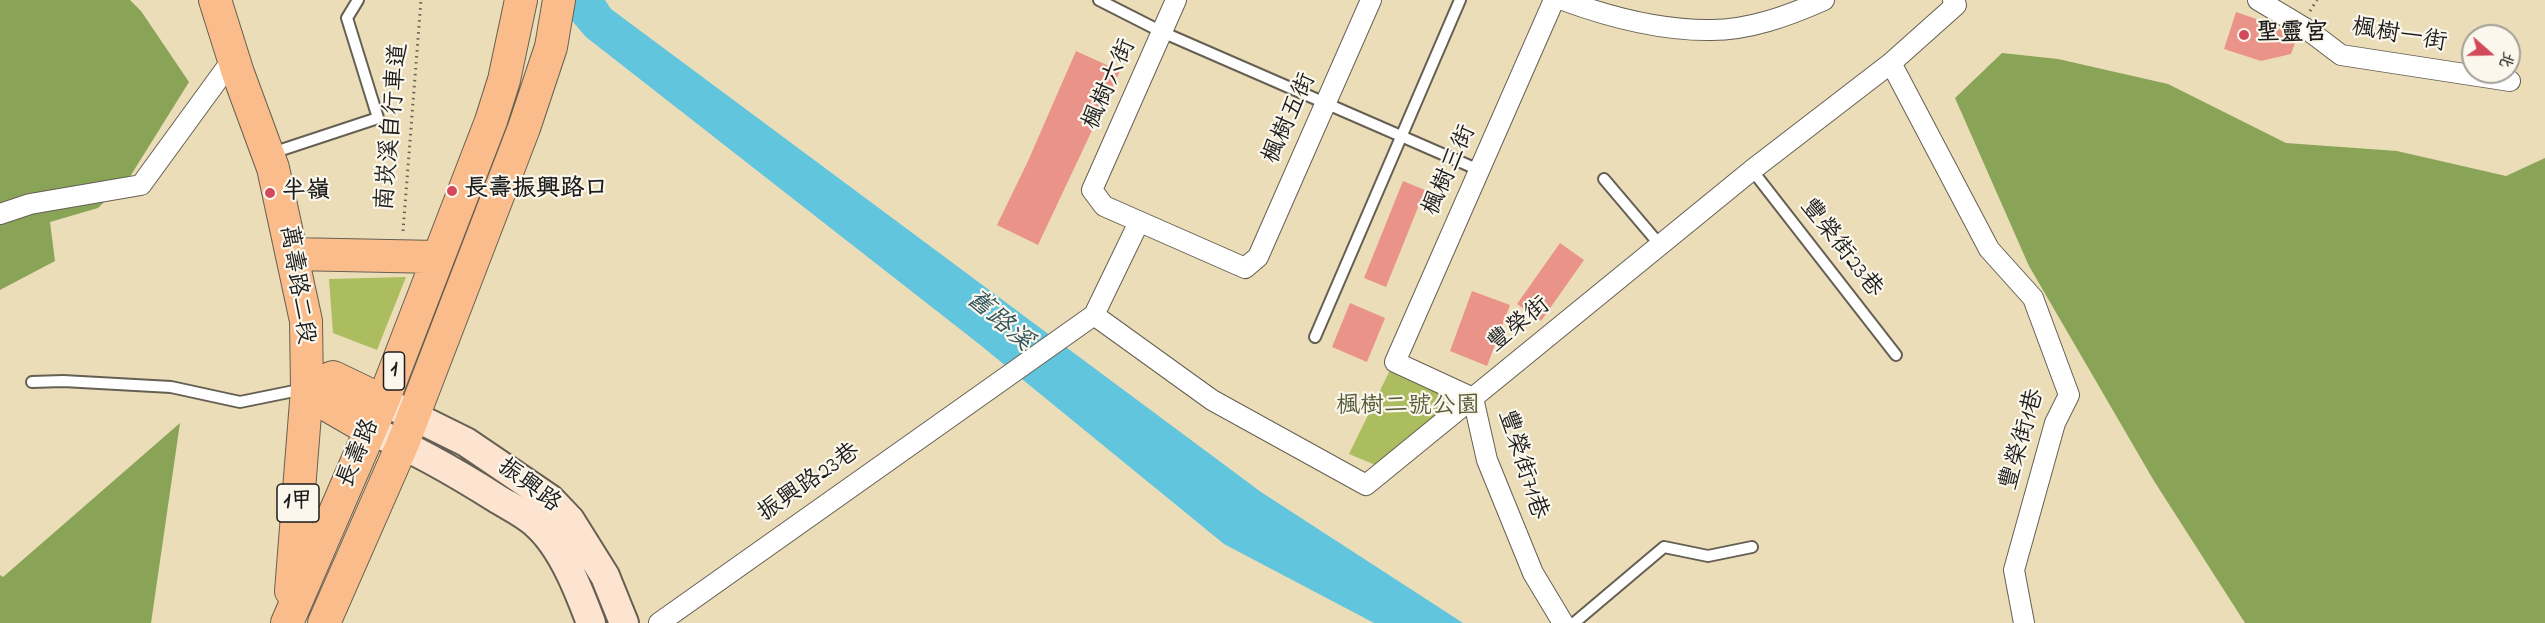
<!DOCTYPE html>
<meta charset="utf-8">
<style>
body{margin:0}
#map{position:relative;width:2545px;height:623px;overflow:hidden;background:#ecddb9;font-family:"Indie Flower","LXGW WenKai TC",sans-serif}
canvas{display:block}
.north{position:absolute;left:2461px;top:24px;width:60px;height:60px;box-sizing:border-box;background:#fbf7ec;border:2px solid #a29f99;border-radius:50%;rotate:110deg;font-size:16px;font-weight:700;line-height:24px;text-align:center;color:#1c1c1c}
.north::after{content:'';display:block;margin:auto;width:21px;height:27px;background:#d1495b;clip-path:polygon(50% 0,100% 100%,50% 72%,0 100%)}
</style>
<div id="map">
<canvas width="2545" height="623"></canvas>
<div class="north">北</div>
</div>
<script>
const ctx = document.querySelector('canvas').getContext('2d');
ctx.lineJoin = 'round';
function fill(path, color) { ctx.fillStyle = color; ctx.fill(path, 'evenodd'); }
function stroke(path, color, width, dash) { ctx.strokeStyle = color; ctx.lineWidth = width; ctx.lineCap = dash ? 'butt' : 'round'; ctx.setLineDash(dash || []); ctx.stroke(path); }
function write(font, color, halo, rows, align = 'center') {
  ctx.font = font + ' "Indie Flower","LXGW WenKai TC",sans-serif'; ctx.lineWidth = 4.5; ctx.setLineDash([]); ctx.textBaseline = 'middle'; ctx.strokeStyle = halo; ctx.fillStyle = color; for (const [text, x, y, turn = 0] of rows) {
    ctx.save(); ctx.translate(x, y); ctx.rotate((+turn || 0) * Math.PI / 180); ctx.textAlign = isNaN(turn) ? turn : align; if (halo) ctx.strokeText(text, 0, 0); ctx.fillText(text, 0, 0); ctx.restore();
  }
}
fill(new Path2D(`
 M406 277 377 350 333 333 329 279Z
 M1392 366 1468 402 1380 467 1349 454Z`), '#acbd60');
fill(new Path2D(`
 M0 0H130L141 11 189 82 131 175 98 208 50 222 55 261 0 290Z
 M2002 53 2058 59 2168 84 2286 143 2397 151 2506 176 2545 158V623H2245L2154 481 2029 266 1955 98Z
 M180 423 151 623H0V575L3 577Z`), '#89a456');
fill(new Path2D(`
 M554 0H605L611 9 1261 492 1463 623H1374L1224 544 979 344 586 37Z`), '#61c5de');
fill(new Path2D(`
 M2236 12 2265 22 2297 37 2291 54 2261 61 2224 49Z
 M1076 51 1120 71 1038 245 997 225 1028 161Z
 M1403 181 1425 190 1386 287 1364 278Z
 M1560 243 1584 260 1541 321 1517 304Z
 M1472 291 1510 305 1487 366 1450 351Z
 M1350 303 1385 318 1367 362 1332 347Z`), '#ea9389');
const lane = new Path2D(`
 M1099 0 1162 32 1479 170
 M269 154 378 118 347 18 358 0
 M1752 170 1896 355
 M1604 179 1660 245
 M1315 337 1460 0
 M32 382 63 381 171 387 240 402 304 389
 M1574 623 1664 547 1708 556 1752 547`);
const street = new Path2D(`
 M1176 0 1092 190 1104 206 1245 268 1258 257 1371 0
 M1554 0 1395 362 1473 398 1487 460 1533 573 1563 623
 M1563 0C1609 17 1658 30 1708 30 1747 31 1788 16 1824 0
 M2258 0 2308 30 2341 55 2510 81
 M1891 63 1989 249 2033 298 2069 395 2055 423 2014 570 2024 623
 M0 214 30 204 141 185 235 56
 M1094 315 1212 400 1366 485 1752 170 1891 63 1956 5 1953 0
 M659 623 1094 315 1139 222`);
const secondary = new Path2D(`
 M383 401 466 442 550 499 570 520 605 576 624 623
 M370 430C415 449 455 472 496 498 509 506 524 513 535 523 562 546 579 591 591 623`);
const primary = new Path2D(`
 M215 0 238 73 273 168 306 321 307 389 291 591
 M292 254 438 257
 M307 389 333 377 383 401
 M307 389 325 404 370 430
 M287 623 383 401 491 121 504 80 521 0
 M324 623 403 443 524 128 551 47 559 0`);
stroke(lane, '#656053', 14);
stroke(street, '#656053', 22);
stroke(secondary, '#656053', 32);
stroke(primary, '#656053', 34);
stroke(new Path2D(`
 M2310 11 2317 0
 M403 231 421 0`), '#656053', 3, [1.5, 4.5]);
stroke(lane, '#fff', 10);
stroke(street, '#fff', 20);
stroke(secondary, '#fde4d1', 28);
stroke(primary, '#fabc8b', 32);
for (const [x, y, r, color] of [
 [2244,35,6,"#d1495b"],
 [452,191,6,"#d1495b"],
 [270,193,6,"#d1495b"]
]) { const dot = new Path2D(); dot.arc(x, y, r, 0, 2 * Math.PI); ctx.fillStyle = color; ctx.fill(dot); stroke(dot, '#fbf7ec', 2); }
for (const [x, y, w] of [
 [394,371,21],
 [298,503,42]
]) { const box = new Path2D(); box.roundRect(x - w / 2, y - 19, w, 38, 4.5); ctx.fillStyle = '#fbf7ec'; ctx.fill(box); stroke(box, '#1c1c1c', 1.5); }
write('bold 22px', '#1c1c1c', null, [
 ["1",394,371],
 ["1甲",298,503]
]);
write('bold 24px', '#1c1c1c', '#fbf7ec', [
 ["聖靈宮",2256,35],
 ["長壽振興路口",464,191],
 ["半嶺",282,193]
], 'left');
write('24px', '#1c1c1c', '#fbf7ec', [
 ["楓樹一街",2399,37,10],
 ["楓樹六街",1111,85,-66],
 ["楓樹五街",1291,119,-66],
 ["南崁溪自行車道",394,127,-85],
 ["楓樹三街",1451,171,-66],
 ["豐榮街23巷",1840,249,52],
 ["萬壽路二段",295,285,81],
 ["豐榮街",1520,326,-39],
 ["豐榮街1巷",2024,440,-74],
 ["長壽路",360,454,-67],
 ["豐榮街71巷",1521,465,72],
 ["振興路23巷",810,484,-35],
 ["振興路",528,487,37]
]);
write('24px', '#565c37', '#fbf7ec', [
 ["楓樹二號公園",1408,408]
]);
write('italic 26px', '#345760', '#fbf7ec', [
 ["舊路溪",998,322,41]
]);
</script>
